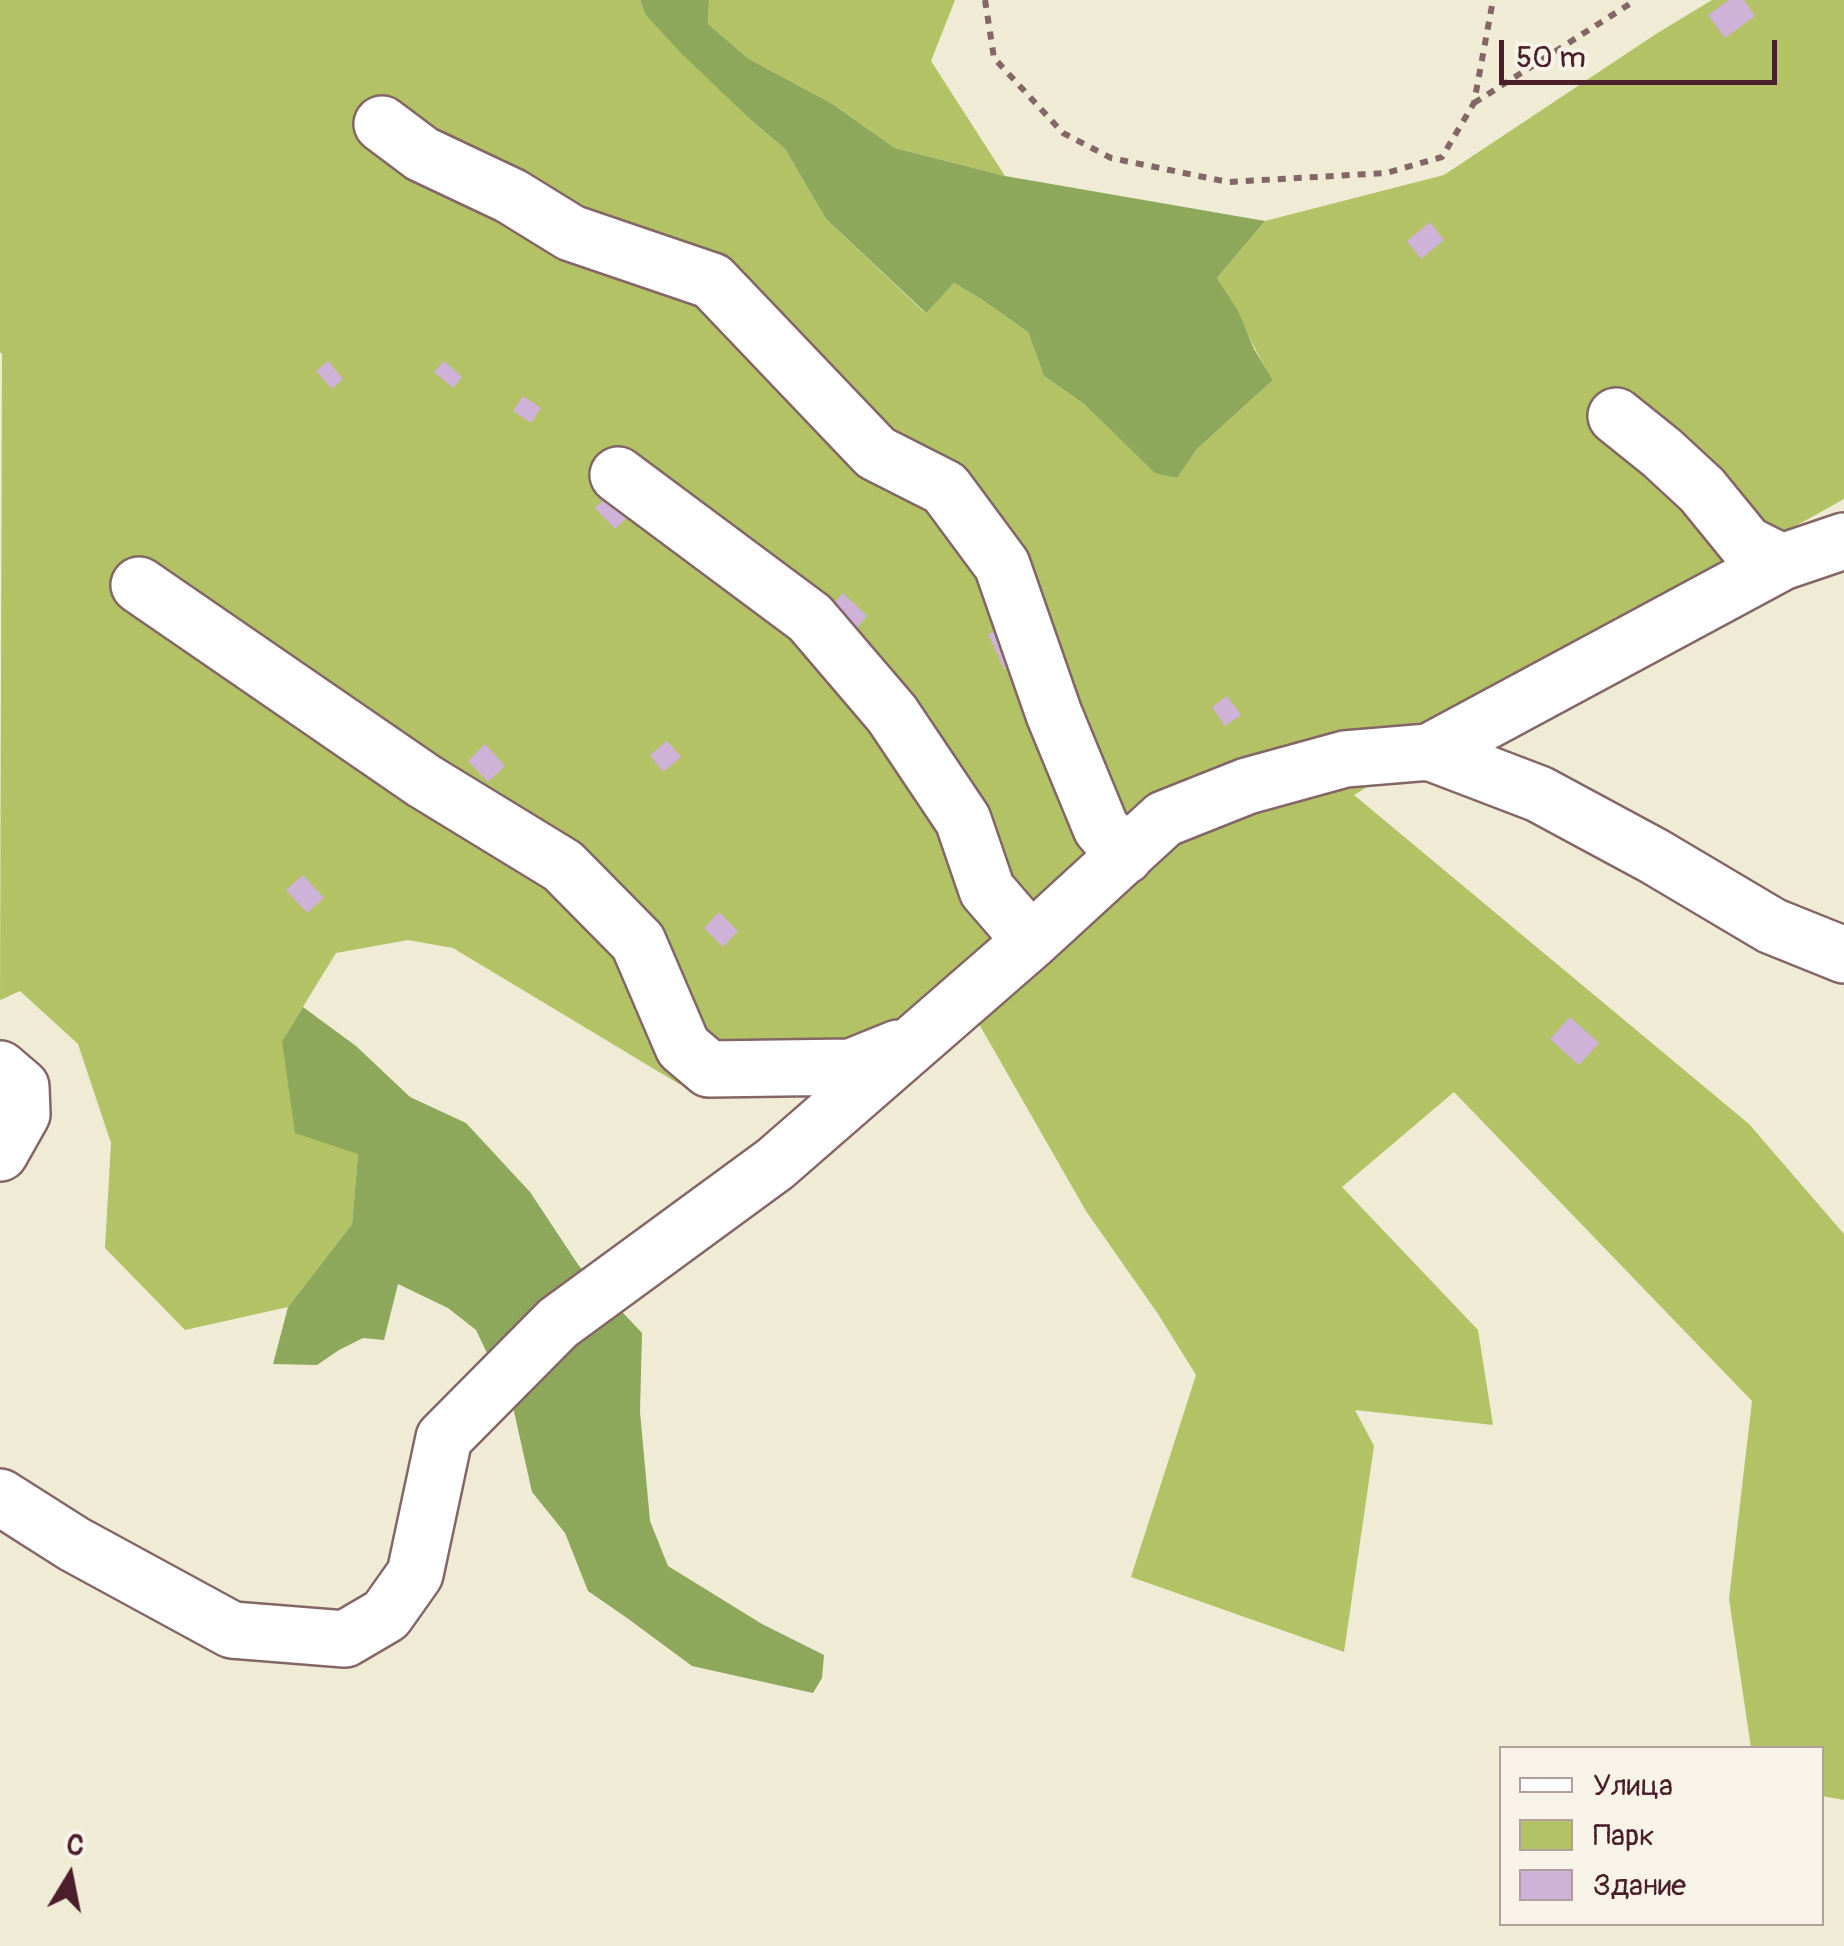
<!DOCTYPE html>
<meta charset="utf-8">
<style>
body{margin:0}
#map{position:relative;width:1844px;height:1946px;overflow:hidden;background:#efebd5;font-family:Pangolin,sans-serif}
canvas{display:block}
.legend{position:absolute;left:1499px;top:1746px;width:325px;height:180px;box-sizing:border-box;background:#f7f3e8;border:2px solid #b29e9c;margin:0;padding:12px 18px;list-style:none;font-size:30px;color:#4a1f2b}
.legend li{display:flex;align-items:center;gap:20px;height:50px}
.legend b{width:50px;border:2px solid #b29e9c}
.north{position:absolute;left:20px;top:1826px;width:100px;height:100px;-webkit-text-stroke:8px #f7f3e8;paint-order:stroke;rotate:10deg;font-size:28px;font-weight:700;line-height:40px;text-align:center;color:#4a1f2b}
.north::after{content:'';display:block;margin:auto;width:35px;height:45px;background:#4a1f2b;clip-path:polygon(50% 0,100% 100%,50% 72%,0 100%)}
.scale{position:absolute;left:1499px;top:40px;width:278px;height:45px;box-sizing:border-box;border:5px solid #4a1f2b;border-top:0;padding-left:12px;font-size:30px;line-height:35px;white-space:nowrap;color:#4a1f2b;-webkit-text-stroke:8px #f7f3e8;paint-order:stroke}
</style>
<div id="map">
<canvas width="1844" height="1946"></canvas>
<ul class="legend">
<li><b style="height:12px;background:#fff"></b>Улица</li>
<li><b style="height:28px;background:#b2c265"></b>Парк</li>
<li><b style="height:28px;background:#cfb2d7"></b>Здание</li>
</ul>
<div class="north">С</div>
<div class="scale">50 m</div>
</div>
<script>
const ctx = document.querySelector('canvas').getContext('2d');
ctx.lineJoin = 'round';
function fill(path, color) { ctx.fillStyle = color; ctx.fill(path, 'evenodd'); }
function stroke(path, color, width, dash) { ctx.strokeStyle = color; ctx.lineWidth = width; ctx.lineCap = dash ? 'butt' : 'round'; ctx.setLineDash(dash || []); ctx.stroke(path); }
fill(new Path2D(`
 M0 0H640L645 14 751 120 785 149 826 219 925 313 954 283 981 299 1028 332 1044 376 1084 404 1155 472 1177 478 1197 449 1273 380C1252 347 1238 311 1217 278L1265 221 1444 175 1656 34 1712 0H1844V499L1740 557 1354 795 1749 1124 1844 1234V1800L1822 1796V1748H1751L1729 1599 1752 1401 1454 1092 1342 1187 1478 1330 1493 1425 1355 1410 1374 1446 1344 1652 1131 1577 1196 1375 1158 1314 1086 1211 971 1010 833 1074 679 1084 453 948 408 940 336 953 282 1041 358 1154 352 1224 288 1307 185 1330 105 1248 111 1143 78 1044 20 991 0 1000 2 354 0 352Z
 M709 0H955L931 61 1005 176 895 148 831 103 749 59 708 24Z`), '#b2c265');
fill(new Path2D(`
 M640 0H709L708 24 749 59 831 103 895 148 1005 176 1265 221 1217 278 1238 311 1254 349 1273 380 1197 449 1177 478 1155 473 1084 404 1044 376 1028 332 981 299 954 283 926 313 826 219 785 149 751 120 682 54 645 14Z
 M303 1007 356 1046 410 1097 466 1123 530 1192 579 1266 642 1333 640 1412 650 1521 668 1566 762 1624 824 1655 822 1678 813 1693 692 1666 627 1618 588 1591 565 1533 532 1492 513 1407 476 1330 448 1308 398 1284 384 1340 363 1338 339 1350 317 1365 273 1364 288 1307 352 1224 358 1154 295 1133 282 1041Z`), '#8da85a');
fill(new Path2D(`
 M1729 0H1744L1755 16 1725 38 1708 15Z
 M1430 222 1444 240 1421 259 1407 241Z
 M328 361 343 379 332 389 316 371Z
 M444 361 462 377 453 388 434 372Z
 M523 396 541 408 531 423 513 411Z
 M616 489 635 510 615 529 595 508Z
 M843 593 867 616 850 636 825 613Z
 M1010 625 1026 659 1004 669 988 634Z
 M1227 696 1241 715 1225 726 1212 707Z
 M667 741 681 757 663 772 650 755Z
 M485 744 505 766 488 782 468 761Z
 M303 875 324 898 307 913 286 890Z
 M719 912 738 931 723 947 704 928Z
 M1570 1017 1599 1043 1579 1065 1550 1039Z`), '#cfb2d7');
const minor = new Path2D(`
 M382 124 422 154 511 196 571 233 712 281 876 453 945 488 1002 565 1054 714 1101 828 1125 856
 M1616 416 1662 453 1702 490 1746 544 1782 562
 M618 475 810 618 892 714 963 820 987 890 1031 941
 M139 585 424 781 563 866 638 942 683 1047 709 1069 851 1067 898 1048
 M1429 752 1782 562 1844 541
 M0 1069 21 1087 22 1114 0 1153
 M0 1497 74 1544 232 1630 345 1639 386 1615 415 1574 444 1438 558 1323 775 1164 1031 941 1164 819 1247 786 1345 759 1429 752 1539 794 1654 856 1772 926 1844 955`);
stroke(minor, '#846666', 60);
stroke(new Path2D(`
 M985 0 994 58 1063 133 1111 158 1228 182 1386 173 1442 157 1474 103 1493 0
 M1474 103 1636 0`), '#846666', 6, [8, 8]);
stroke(minor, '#fff', 55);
</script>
